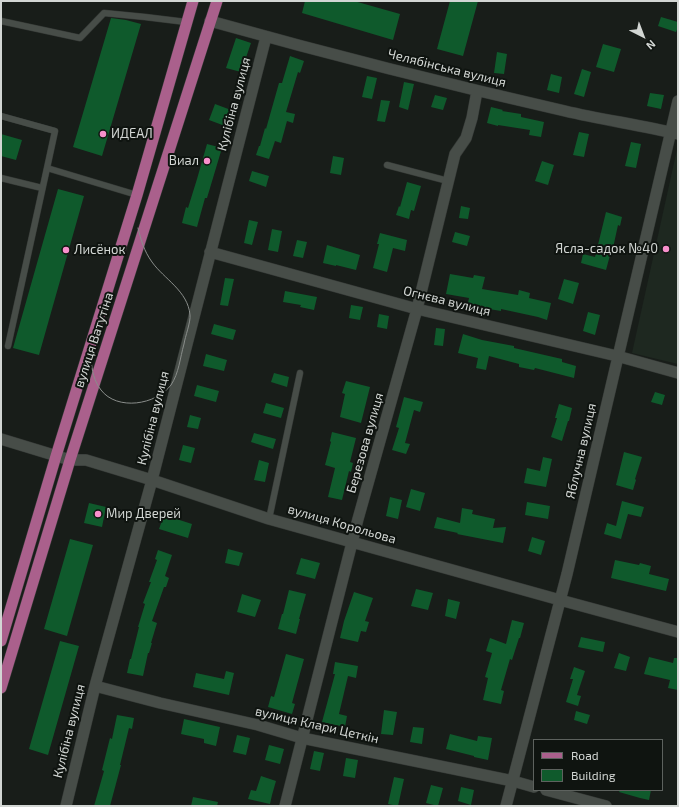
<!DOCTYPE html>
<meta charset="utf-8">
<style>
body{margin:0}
#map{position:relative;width:679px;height:807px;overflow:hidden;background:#181d19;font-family:"Exo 2",sans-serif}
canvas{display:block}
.frame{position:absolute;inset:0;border:2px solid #d2d6d3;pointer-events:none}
.legend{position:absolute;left:533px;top:739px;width:130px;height:52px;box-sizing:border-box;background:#0f1410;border:1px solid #5d625e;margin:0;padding:5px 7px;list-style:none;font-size:12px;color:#d2d6d3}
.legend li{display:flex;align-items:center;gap:8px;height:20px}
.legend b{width:20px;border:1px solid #5d625e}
.north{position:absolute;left:623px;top:16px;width:40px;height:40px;-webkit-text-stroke:3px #0f1410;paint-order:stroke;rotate:138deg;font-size:11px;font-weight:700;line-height:16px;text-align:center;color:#d2d6d3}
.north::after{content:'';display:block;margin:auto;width:14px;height:18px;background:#d2d6d3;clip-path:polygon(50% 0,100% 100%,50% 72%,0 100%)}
</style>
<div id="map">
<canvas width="679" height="807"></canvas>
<div class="frame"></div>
<ul class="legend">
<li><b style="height:5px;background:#aa608c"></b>Road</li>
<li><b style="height:11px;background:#0f5a2c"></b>Building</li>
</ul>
<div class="north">N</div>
</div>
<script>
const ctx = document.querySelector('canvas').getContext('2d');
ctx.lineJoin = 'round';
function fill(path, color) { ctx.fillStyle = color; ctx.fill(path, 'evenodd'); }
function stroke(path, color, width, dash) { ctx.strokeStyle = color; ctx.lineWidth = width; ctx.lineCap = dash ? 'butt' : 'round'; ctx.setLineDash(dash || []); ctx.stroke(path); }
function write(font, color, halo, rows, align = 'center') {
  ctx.font = font + ' "Exo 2",sans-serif'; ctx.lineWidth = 4; ctx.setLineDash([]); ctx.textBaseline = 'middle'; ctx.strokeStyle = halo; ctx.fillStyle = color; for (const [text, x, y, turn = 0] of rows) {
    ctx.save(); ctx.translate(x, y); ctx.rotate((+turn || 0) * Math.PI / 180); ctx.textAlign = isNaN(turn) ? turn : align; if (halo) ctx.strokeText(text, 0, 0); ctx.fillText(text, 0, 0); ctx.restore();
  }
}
fill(new Path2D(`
 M678 145V364L632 353Z`), '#1e2820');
fill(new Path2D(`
 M305 1H354L400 14 393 40 302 13Z
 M450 1H478L463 56 437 49Z
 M661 17 678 22V27L676 32 658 26Z
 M111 18 126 20 141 24 102 156 73 147Z
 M236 38 251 43 241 72 226 68Z
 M603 44 621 49 614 72 596 67Z
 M497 52 507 54 504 74 494 73Z
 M290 56 304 61 300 73 298 72 286 112 295 114 293 123 287 121 281 143 275 141 269 159 256 155 259 146H260L265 128 266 129 279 83H282Z
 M582 69 591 72 584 97 574 94Z
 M551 74 562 77 559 93 547 90Z
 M367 76 377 78 372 99 362 97Z
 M404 82 414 84 408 110 399 107Z
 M650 93 664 95 661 109 647 106Z
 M435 95 447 98 443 110 431 107Z
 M381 100 390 101 385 122 377 121Z
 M215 104 231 110 225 126 209 120Z
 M491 107 503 110 502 111 521 114V117L544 122 541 137 529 135 530 130 498 125V126L487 123Z
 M579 132 589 134 584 157 573 155Z
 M1 134 22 140 16 160 1 156Z
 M631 142 641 144 636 168 625 166Z
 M207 144 222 148 207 198H205L197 227 182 223 186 207 188 208 197 179Z
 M333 156 344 158 341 175 330 173Z
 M542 161 554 165 548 185 535 181Z
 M252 171 269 176 266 187 249 181Z
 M407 182 421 186 414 211 411 210 409 219 396 215 399 206 400 207Z
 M58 189 84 196 39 355 13 348Z
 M461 206 470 208 468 219 459 218Z
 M606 212 622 217 620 226 618 225 613 248H612L606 270 581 263 583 254 595 257Z
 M249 220 258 222 252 245 244 243Z
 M272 229 282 231 278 252 268 250Z
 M455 232 470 236 467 246 452 242Z
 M380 233 407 240 405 251 393 248 387 272 373 268 379 244H377Z
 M297 240 307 242 303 258 293 256Z
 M327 245 360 255 356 270 336 265V266L323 263Z
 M450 274 473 278 474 275 485 277 482 289 518 295 519 290 530 293 529 298 551 303 547 320 538 317 501 309V311L489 309V308L468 303 469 298 446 294Z
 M225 278 234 279 228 306 220 305Z
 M564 279 579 283 573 304 558 299Z
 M285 291 317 297 314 310 300 307 301 305 283 302Z
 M351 305 363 307 360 320 349 318Z
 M588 312 600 315 595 335 583 331Z
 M379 314 389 316 387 329 377 327Z
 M214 324 236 330 233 340 211 334Z
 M436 328 445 329 443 346 434 345Z
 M463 334 482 340 514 346V348L562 359V362L576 366 574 378 535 368 534 370 519 367V364L489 356 486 370 476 368 478 358 458 353Z
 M206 354 227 360 224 371 203 366Z
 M274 373 289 377 287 387 271 382Z
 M346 381 370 387 361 423 340 417 345 394 342 393Z
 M197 385 219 391 216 402 194 396Z
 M655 392 665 395 662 405 651 402Z
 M404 397 423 402 420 412 414 410 405 443 410 444 406 454 392 450 399 428 396 427Z
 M266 403 284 408 281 418 263 413Z
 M559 404 572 408 569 421H568L562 441 551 437 557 418H555Z
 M190 415 201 418 198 429 187 427Z
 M332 432 356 438 350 462 353 463 351 472 349 471 342 500 328 497 335 468 325 465 331 442 330 441Z
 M254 433 276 439 273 449 251 442Z
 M183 445 195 448 191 463 179 460Z
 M624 452 642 457 635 479 636 480 633 490 616 485Z
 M543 457 552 459 546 487 524 483 527 468 540 471Z
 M259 460 269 463 265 482 254 480Z
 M411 489 425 493 420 511 406 507Z
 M390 497 402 500 398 519 386 516Z
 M622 501 644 507 641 517 628 514 621 539 604 534 607 523 616 526Z
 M527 502 550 506 548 519 525 515Z
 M89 503 106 507 102 527 84 523Z
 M462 508 473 510 472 514 495 519 493 528 506 527 503 543 457 534 458 533 434 528 437 517 460 523Z
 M164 515 192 524 188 538 159 529Z
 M532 537 545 541 541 555 528 551Z
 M70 539 93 545 67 636 44 629Z
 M228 549 243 553 239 566 225 563Z
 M158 550 172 555 165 576 169 578 166 587H164L152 621 157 623 151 643H152L149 653H148L143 676 127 673 130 659H131L139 627H138L145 604 143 603 151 582H149L157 560 155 559Z
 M301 558 320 563 315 579 296 574Z
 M615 560 639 565 640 563 651 566 649 574 669 579 666 591 611 578Z
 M416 589 433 593 428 610 411 606Z
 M289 590 306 594 299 619H300L296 634 278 629 282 614H283Z
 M354 592 373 598 365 621 369 622 366 632 361 631 358 642 340 638 344 621Z
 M242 594 261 600 255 617 237 612Z
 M448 599 460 602 456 619 445 616Z
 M512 620 524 623 520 638H519L512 660 510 659 501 690 504 691 501 704 483 700 488 678 485 677 492 653 486 651 490 638 506 644Z
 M581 637 605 642 603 652 578 647Z
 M60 641 79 646 48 755 29 749Z
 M619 653 630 657 626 671 614 668Z
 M286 654 304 659 292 703 295 704 292 714 268 707 271 696 274 697Z
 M649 657 673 663 674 658H678V690L668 688 670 680 644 674Z
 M335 662 358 666 356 678 348 676 339 714 347 716 345 727 322 722 335 674H333Z
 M574 667 585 671 577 695 581 696 578 706 566 702 573 679H570Z
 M226 671 234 673 229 695 193 687 196 673 224 679Z
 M384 710 397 712 393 735 381 734Z
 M576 711 590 715 587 724 574 720Z
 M117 715 134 718 132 729 129 728 120 765H121L110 806H94L104 771 102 770 110 738 112 739Z
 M184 719 220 727 216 746 204 743V739L181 734Z
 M413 727 424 728 422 744 410 742Z
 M450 734 477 741 478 736 492 738 488 760 474 757V756L446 749Z
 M237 735 250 738 246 755 233 752Z
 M269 745 284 749 280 764 265 760Z
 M314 751 324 753 320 771 310 769Z
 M346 758 358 760 355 778 343 776Z
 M261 776 276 781 272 795 270 804 248 799 251 790 256 791Z
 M394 777 404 779 398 806 388 804Z
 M431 785 443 788 438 806 426 803Z
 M461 787 474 790 471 805 458 801Z
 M620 790H651L649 800 640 798 619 792Z
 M193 797 218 802 217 806H191Z`), '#0f5a2c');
const service = new Path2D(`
 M1 21 80 38 104 13 145 17 186 22
 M1 116 55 131 47 168 137 195
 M387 165 448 181
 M1 178 42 188
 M8 346 47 168
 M269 519 300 373`);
const minor = new Path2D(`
 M210 21C328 54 446 84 565 111 603 120 641 125 678 134
 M210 252 417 309 617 356 678 373
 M70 460H86L152 480 269 519 560 600 678 632
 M95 686 160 703 258 725 302 738 513 781 534 787
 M546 790 606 806
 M66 806 95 686 152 480 266 37
 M285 806 358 519 417 309 455 154 466 138 472 118 477 91
 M506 806 567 574 678 101`);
const tertiary = new Path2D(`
 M1 439 70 460`);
const primary = new Path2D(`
 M1 641 56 456 137 195 193 1
 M1 688 70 460 217 1`);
stroke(service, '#353936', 7);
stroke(minor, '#353936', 12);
stroke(tertiary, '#353936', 12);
stroke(primary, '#353936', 12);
stroke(service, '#474d48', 6);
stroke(minor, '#474d48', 11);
stroke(tertiary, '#474d48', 11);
stroke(primary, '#aa608c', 11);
stroke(new Path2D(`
 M91 359C92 371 94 381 101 390 117 411 156 405 171 385 179 373 180 358 184 344 185 337 191 321 190 315 188 291 164 279 152 262 144 251 141 240 138 228`), '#8a8e8b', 1);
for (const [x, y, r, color] of [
 [103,134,4,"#f890cc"],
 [207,161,4,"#f890cc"],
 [666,249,4,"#f890cc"],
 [66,250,4,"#f890cc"],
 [98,514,4,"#f890cc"]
]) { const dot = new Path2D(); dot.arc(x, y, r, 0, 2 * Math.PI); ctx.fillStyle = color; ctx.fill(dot); stroke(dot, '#0f1410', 1.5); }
write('13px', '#d2d6d3', '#0f1410', [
 ["Челябінська вулиця",447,68,14],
 ["Кулібіна вулиця",234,104,-75],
 ["Огнєва вулиця",447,301,14],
 ["вулиця Ватутіна",94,340,-72],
 ["Кулібіна вулиця",153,418,-76],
 ["Березова вулиця",365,443,-74],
 ["Яблучна вулиця",581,451,-77],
 ["вулиця Корольова",342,524,16],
 ["вулиця Клари Цеткін",317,725,13],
 ["Кулібіна вулиця",69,731,-76]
]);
write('13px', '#d2d6d3', '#0f1410', [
 ["ИДЕАЛ",111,134],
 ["Виал",199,161,"right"],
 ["Ясла-садок №40",658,249,"right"],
 ["Лисёнок",74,250],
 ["Мир Дверей",106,514]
], 'left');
</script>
